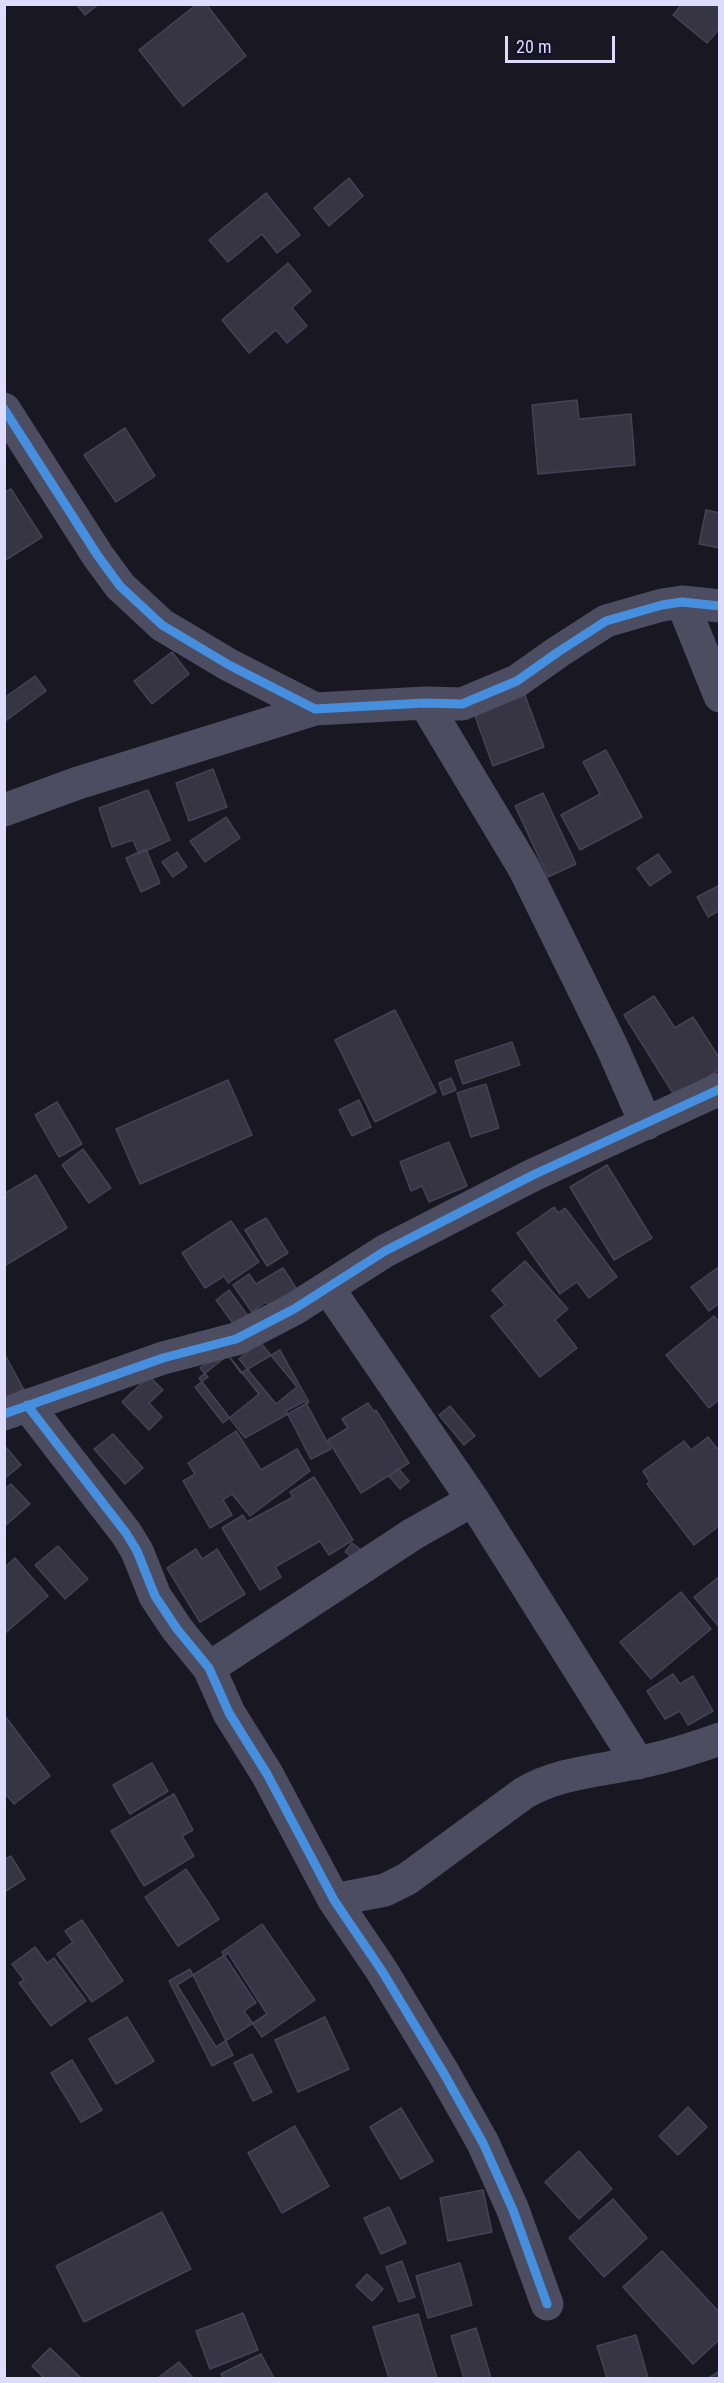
<!DOCTYPE html>
<style>
body{margin:0}
#map{position:relative;width:724px;height:2383px;overflow:hidden;background:#181722;font-family:"Roboto Condensed",sans-serif}
canvas{display:block}
.frame{position:absolute;inset:0;border:6px solid #dedbfc;pointer-events:none}
.scale{position:absolute;left:505px;top:36px;width:110px;height:27px;box-sizing:border-box;border:3px solid #dedbfc;border-top:0;padding-left:8px;font-size:18px;line-height:21px;white-space:nowrap;color:#dedbfc;-webkit-text-stroke:4px #151227;paint-order:stroke}
</style>
<div id="map">
<canvas width="724" height="2383"></canvas>
<div class="frame"></div>
<div class="scale">20 m</div>
</div>
<script>
const ctx = document.querySelector('canvas').getContext('2d');
ctx.lineJoin = 'round';
function fill(path, color) { ctx.fillStyle = color; ctx.fill(path, 'evenodd'); }
function stroke(path, color, width, dash) { ctx.strokeStyle = color; ctx.lineWidth = width; ctx.lineCap = dash ? 'butt' : 'round'; ctx.setLineDash(dash || []); ctx.stroke(path); }
const building = new Path2D(`
 M76 4H99L85 15Z
 M197 4H206L246 56 183 106 139 50Z
 M682 4H720V28L707 43 673 15Z
 M349 178 363 196 329 226 314 208Z
 M266 193 300 235 277 253 262 234 228 262 209 240Z
 M288 263 311 291 292 308 307 326 287 343 276 330 249 353 222 320Z
 M577 400 579 419 631 414 635 465 538 474 532 405Z
 M125 428 155 476 116 502 84 455Z
 M11 489 42 537 4 561V493Z
 M706 510 720 513V548L699 544Z
 M172 652 189 674 152 704 134 681Z
 M35 676 46 691 4 722V698Z
 M522 687 544 747 493 766 471 705Z
 M606 750 642 817 580 850 561 815 600 794 583 762Z
 M213 769 227 807 189 821 176 783Z
 M148 790 170 840 139 854 133 840 112 847 99 808Z
 M543 793 576 864 548 877 515 806Z
 M226 817 240 838 205 862 190 841Z
 M146 849 160 883 141 892 126 858Z
 M177 852 187 867 173 877 162 862Z
 M658 854 671 872 650 886 637 868Z
 M720 885V910L708 917 697 897Z
 M654 996 675 1028 693 1017 720 1059V1069L676 1098 624 1015Z
 M395 1010 436 1092 375 1122 335 1040Z
 M512 1042 520 1065 463 1084 455 1061Z
 M451 1078 456 1090 443 1095 439 1083Z
 M228 1080 252 1135 140 1184 116 1129Z
 M486 1084 499 1128 471 1137 457 1093Z
 M359 1100 371 1127 352 1136 339 1110Z
 M57 1102 82 1144 59 1157 35 1115Z
 M449 1142 467 1186 429 1202 422 1186 411 1191 400 1162Z
 M83 1149 111 1188 89 1203 62 1165Z
 M607 1165 652 1238 614 1260 570 1187Z
 M36 1175 67 1228 4 1266V1194Z
 M554 1207 558 1213 565 1208 617 1277 589 1298 577 1282 560 1294 517 1233Z
 M266 1218 288 1253 267 1266 245 1230Z
 M231 1221 259 1262 228 1283 224 1276 205 1288 182 1253Z
 M525 1261 568 1309 555 1320 577 1348 540 1377 491 1316 505 1305 492 1290Z
 M720 1266V1303L709 1311 691 1287Z
 M283 1268 298 1291 270 1309 266 1302 252 1312 233 1285 249 1274 256 1284Z
 M229 1290 248 1316 235 1326 216 1300Z
 M714 1316 720 1323V1399L709 1408 666 1355Z
 M260 1342 297 1387 276 1404 239 1359Z
 M224 1350 259 1394 223 1423 195 1387 208 1377 200 1368Z
 M280 1350 309 1402 245 1438 199 1378 228 1355 241 1373Z
 M4 1353 24 1390 4 1400Z
 M149 1376 163 1390 149 1403 162 1417 149 1430 122 1402Z
 M305 1401 331 1449 311 1459 286 1411Z
 M368 1403 374 1412 376 1410 409 1463 361 1493 328 1440 348 1428 342 1419Z
 M450 1406 475 1436 464 1445 439 1415Z
 M236 1431 261 1470 297 1449 310 1471 250 1516 232 1494 223 1500 232 1515 210 1528 183 1481 195 1474 188 1463Z
 M113 1434 143 1468 125 1484 94 1449Z
 M708 1437 720 1452V1525L694 1545 647 1484 650 1482 643 1471 684 1441 691 1450Z
 M4 1445 21 1465 4 1479Z
 M398 1468 409 1481 400 1489 389 1476Z
 M314 1477 353 1540 329 1555 320 1541 275 1567 281 1577 260 1590 222 1528 243 1515 247 1522 293 1497 290 1492Z
 M11 1484 30 1504 6 1525 4 1489Z
 M352 1543 368 1555 360 1563 345 1552Z
 M58 1546 88 1579 65 1599 35 1565Z
 M196 1549 202 1559 217 1549 245 1594 200 1622 167 1568Z
 M15 1558 48 1596 4 1634V1564L6 1566Z
 M720 1576V1628L694 1597Z
 M681 1592 711 1629 651 1679 620 1642Z
 M673 1674 680 1684 693 1676 713 1711 688 1725 680 1711 665 1719 647 1691Z
 M5 1716 50 1776 14 1804 4 1792Z
 M152 1763 168 1791 130 1814 113 1785Z
 M174 1794 193 1830 182 1836 194 1856 144 1886 111 1831Z
 M11 1856 25 1879 4 1892V1860Z
 M186 1869 219 1919 178 1946 145 1897Z
 M82 1920 123 1981 92 2002 57 1954 73 1942 65 1931Z
 M262 1924 315 2000 262 2037 244 2011 256 2003 222 1952Z
 M35 1947 47 1963 54 1958 86 2001 51 2026 19 1983 24 1980 12 1964Z
 M228 1953 267 2014 216 2047 177 1985Z
 M190 1969 233 2055 212 2066 169 1981Z
 M127 2017 154 2061 116 2084 89 2039Z
 M325 2017 349 2069 298 2092 275 2040Z
 M252 2054 272 2092 253 2101 234 2063Z
 M72 2060 102 2110 81 2122 51 2073Z
 M688 2107 707 2127 678 2155 659 2136Z
 M401 2108 433 2161 401 2179 370 2127Z
 M295 2126 329 2186 282 2213 248 2153Z
 M579 2151 612 2189 579 2219 545 2182Z
 M483 2190 492 2232 448 2241 440 2198Z
 M613 2199 647 2238 604 2277 569 2238Z
 M389 2207 406 2243 381 2254 364 2218Z
 M162 2212 191 2269 84 2322 56 2266Z
 M662 2251 720 2313V2339L693 2364 623 2287Z
 M402 2261 415 2297 399 2302 386 2267Z
 M460 2263 472 2305 428 2318 416 2276Z
 M367 2274 383 2289 372 2301 356 2286Z
 M243 2313 258 2350 210 2369 196 2331Z
 M418 2314 437 2378H389L373 2327Z
 M476 2328 491 2378H464L451 2336Z
 M636 2335 648 2378H607L597 2346Z
 M50 2348 81 2378H44L32 2366Z
 M261 2354 274 2378H223L221 2374Z
 M179 2362 193 2378H158Z
 M720 2371V2378H708Z`);
fill(building, '#373544');
stroke(building, '#454255', 1.5);
stroke(new Path2D(`
 M4 409 98 556 120 586 162 625 229 665 315 709 425 703 462 704 517 681 558 652 606 621 662 605 682 602 720 606
 M682 602 720 696
 M425 703 524 868 612 1047 646 1124
 M4 810 78 783 315 709
 M328 1288 473 1500 638 1763
 M27 1405 126 1533 137 1551 155 1596 177 1629 209 1668 229 1713 267 1774 334 1900 382 1971 443 2072 483 2143 513 2210 547 2304
 M4 1414 163 1358 236 1339 294 1309 385 1251 533 1175 720 1089
 M209 1668 413 1534 473 1500
 M334 1900 385 1890 407 1879 524 1793C558 1773 597 1771 635 1763 664 1758 692 1749 720 1739`), '#4d4d62', 33);
stroke(new Path2D(`
 M4 409 98 556 120 586 162 625 229 665 315 709 425 703 462 704 517 681 558 652 606 621 662 605 682 602 720 606
 M27 1405 126 1533 137 1551 155 1596 177 1629 209 1668 229 1713 267 1774 334 1900 382 1971 443 2072 483 2143 513 2210 547 2304
 M4 1414 163 1358 236 1339 294 1309 385 1251 533 1175 720 1089`), '#468fdf', 9);
</script>
